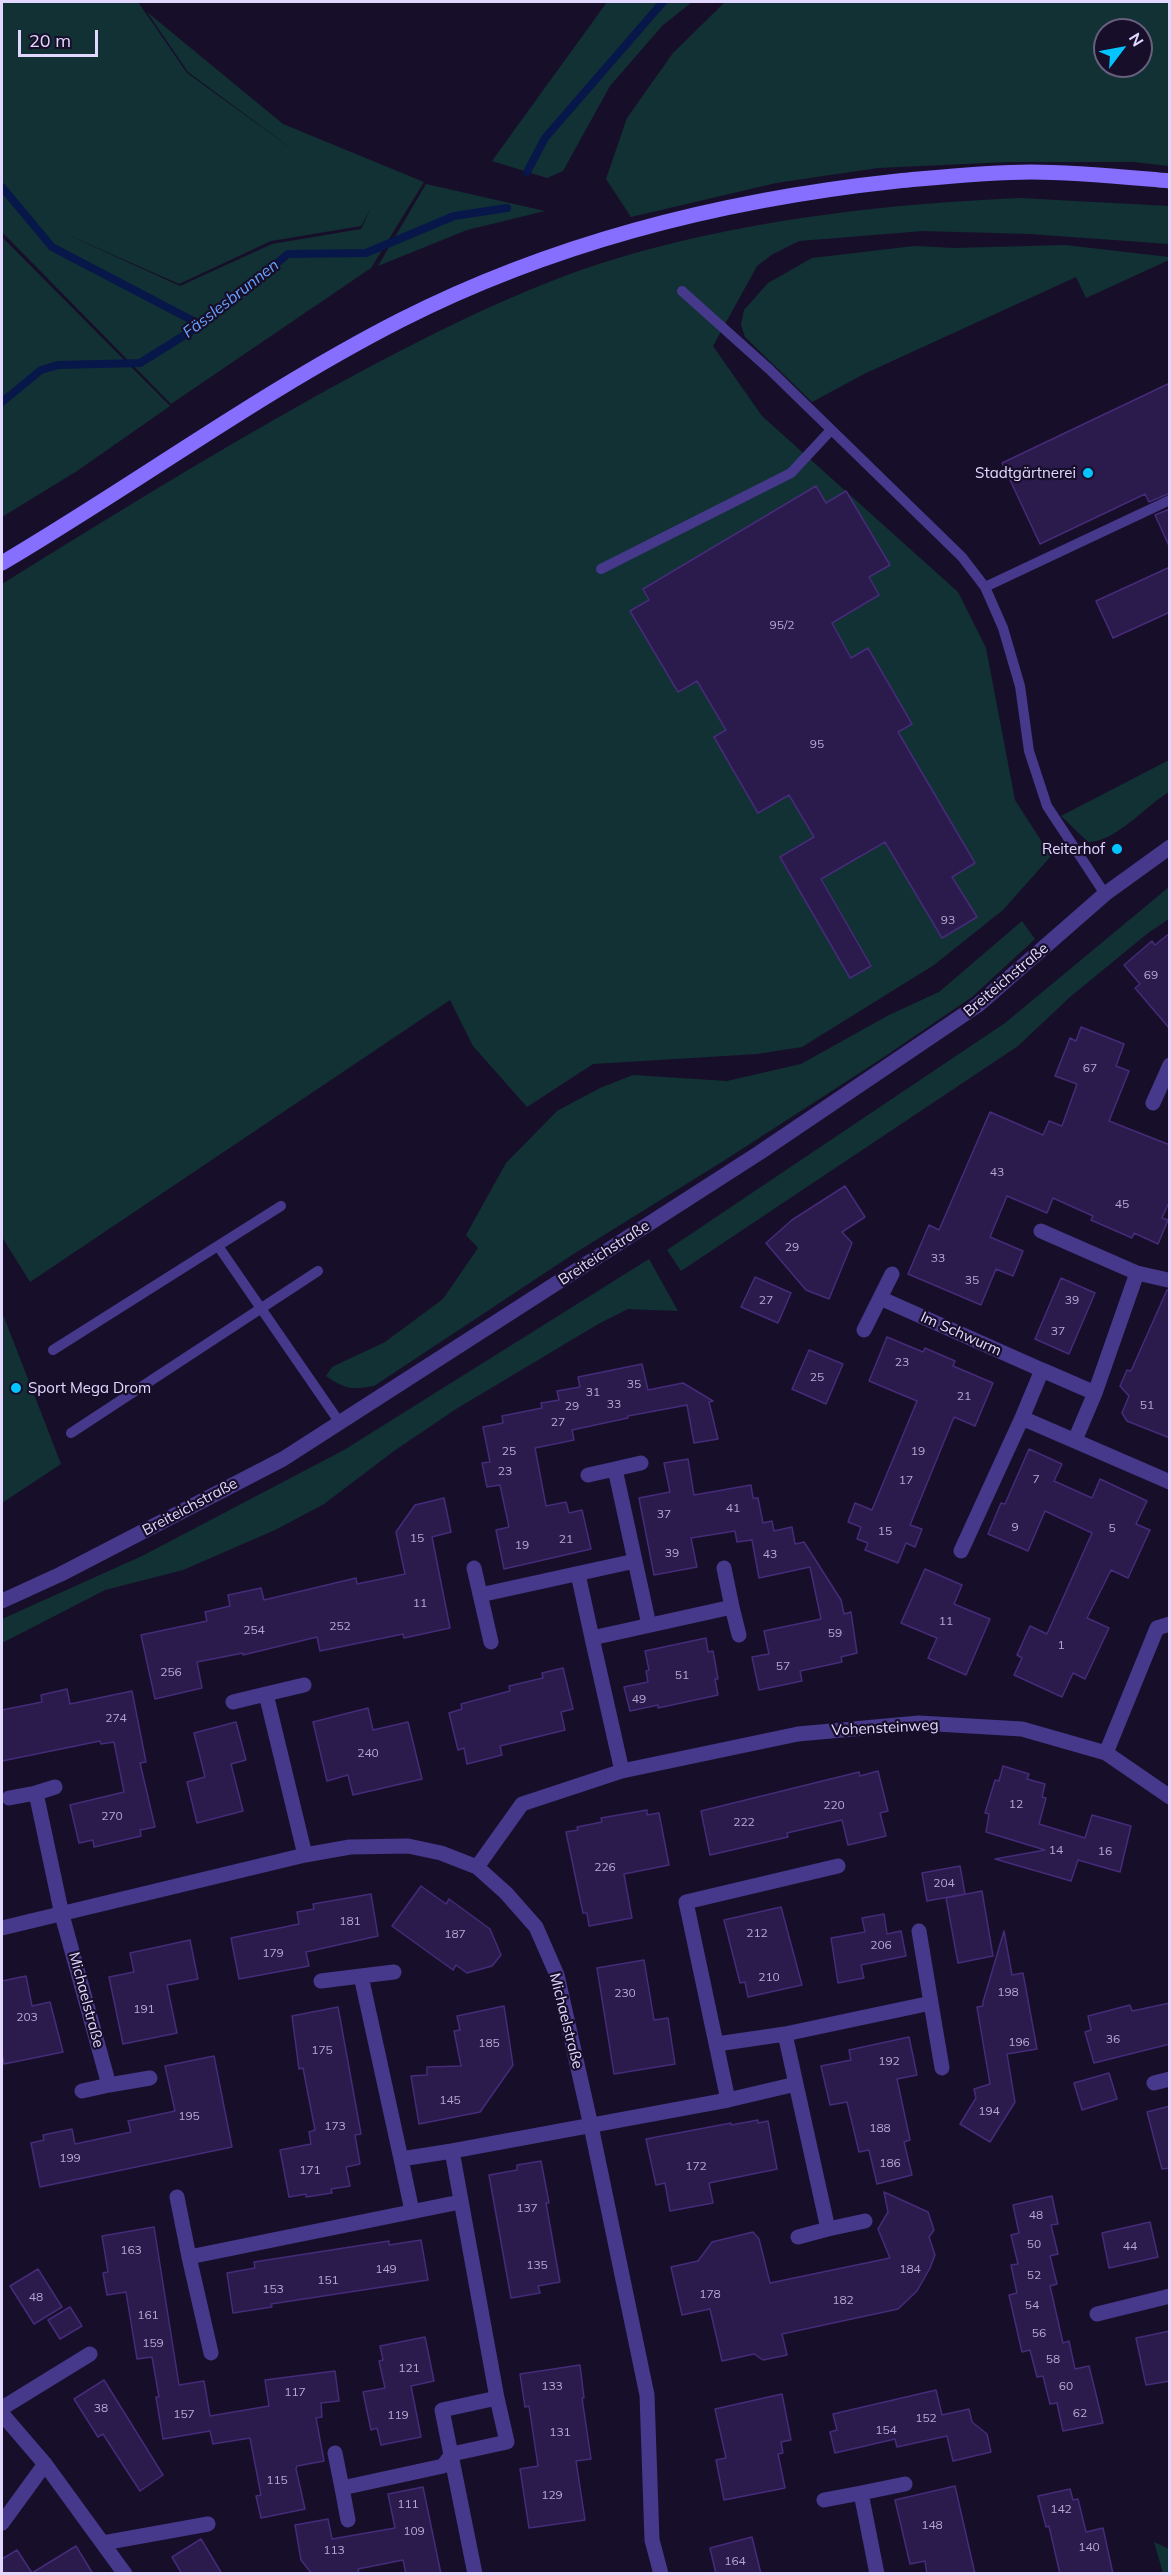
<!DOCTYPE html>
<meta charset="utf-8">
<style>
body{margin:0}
#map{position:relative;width:1171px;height:2575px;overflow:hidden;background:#170f2a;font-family:Mulish,sans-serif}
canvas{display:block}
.frame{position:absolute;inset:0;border:3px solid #e2d8ff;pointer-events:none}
.north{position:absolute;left:1093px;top:18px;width:60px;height:60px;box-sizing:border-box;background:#170f2a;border:2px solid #685f7f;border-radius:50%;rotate:58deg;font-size:16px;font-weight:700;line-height:24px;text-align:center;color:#e2d8ff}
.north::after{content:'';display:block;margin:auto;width:21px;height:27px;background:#04c4ff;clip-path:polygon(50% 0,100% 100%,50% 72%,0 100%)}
.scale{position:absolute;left:18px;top:30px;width:80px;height:27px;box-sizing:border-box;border:3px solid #e2d8ff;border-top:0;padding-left:8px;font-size:18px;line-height:21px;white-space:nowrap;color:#e2d8ff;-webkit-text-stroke:4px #170f2a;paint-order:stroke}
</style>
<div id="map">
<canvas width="1171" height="2575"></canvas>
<div class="frame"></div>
<div class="north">N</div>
<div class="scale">20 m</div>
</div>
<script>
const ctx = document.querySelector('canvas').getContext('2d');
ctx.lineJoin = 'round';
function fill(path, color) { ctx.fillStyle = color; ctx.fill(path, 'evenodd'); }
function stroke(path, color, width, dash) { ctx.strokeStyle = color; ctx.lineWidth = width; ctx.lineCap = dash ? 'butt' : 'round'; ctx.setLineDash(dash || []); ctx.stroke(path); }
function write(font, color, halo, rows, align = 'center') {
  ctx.font = font + ' Mulish,sans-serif'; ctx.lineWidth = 4.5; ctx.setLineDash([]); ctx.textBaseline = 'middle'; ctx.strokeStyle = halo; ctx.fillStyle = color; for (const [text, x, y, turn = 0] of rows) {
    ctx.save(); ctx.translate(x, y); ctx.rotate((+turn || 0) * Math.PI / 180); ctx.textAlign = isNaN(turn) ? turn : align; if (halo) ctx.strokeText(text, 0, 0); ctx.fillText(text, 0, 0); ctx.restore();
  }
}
fill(new Path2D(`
 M2 2H138L187 73 300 155 188 72 147 12 283 124 424 182 371 268 171 404 2 232ZM371 208 361 229 272 244 180 286 57 230 179 284 271 241 361 226Z
 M607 2H692L662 26 610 86 563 171 547 178 492 161Z
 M725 2H1169V166L1133 162H1008L878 168 776 183 631 217 606 179 627 118 673 53ZM1105 30H1141V66H1105Z
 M426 184 545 211 467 230 378 266Z
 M1019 198 1169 206V244L1030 234 923 231 799 241 773 254 757 266 713 346 762 416 958 592 986 648 1015 800 1051 856 1003 910 934 965 802 1047 757 1054 593 1064 527 1107 473 1046 450 1000 30 1282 2 1237V584C124 508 247 432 375 364 457 321 545 278 635 253 761 218 889 204 1019 198Z
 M2 237 170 406 77 471 2 517Z
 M1065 245 1169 257V260L1086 298 1076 277 866 373 812 402 745 337 741 325 744 310 768 283 812 258 914 246 954 248Z
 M1169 760V792C1145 806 1116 842 1088 842L1061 816Z
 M1169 887V919L1148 933 1070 997 1018 1046 681 1271 667 1250 1005 1023Z
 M1022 921 1035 939 972 997 878 1061 725 1160 575 1253 374 1386C351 1390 345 1389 326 1376L332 1367 385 1342 443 1299 478 1248 466 1235 506 1163 557 1111 600 1088 633 1075 727 1081 801 1064 889 1015 939 992Z
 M649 1259 678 1311 628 1309 600 1323 456 1409 394 1451 324 1504 275 1530 183 1570 105 1590 2 1643V1619L142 1556 344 1450Z
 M2 1312 61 1464 2 1503Z
 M1154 2542 1169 2549V2573H1163Z`), '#123134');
stroke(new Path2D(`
 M527 172 545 138 663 2
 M2 187 52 247 201 325
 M2 402 41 370 58 365 140 363 201 325 288 254 366 253 454 216 507 208`), '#08174a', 8);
const building = new Path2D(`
 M1170 383V493L1149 502 1145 494 1040 544 1002 463Z
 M816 486 826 503 846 491 890 565 869 577 879 595 832 623 851 658 868 648 912 724 898 732 975 863 952 877 977 917 942 938 885 842 821 879 871 966 850 978 780 857 814 837 789 795 758 813 714 737 726 730 697 681 678 692 630 611 649 600 643 589Z
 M1170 509V548L1155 515Z
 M1170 567V612L1113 638 1096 601Z
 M1170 933V1029L1135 988 1140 984 1124 965 1152 941 1155 945Z
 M1081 1027 1124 1044 1116 1066 1129 1071 1109 1121 1170 1145V1200L1162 1218 1168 1220 1158 1244 1134 1233 1132 1238 1091 1220 1093 1216 1053 1198 1047 1213 1007 1196 990 1237 1023 1251 1013 1276 996 1269 981 1305 908 1274 929 1225 939 1230 990 1112 1043 1135 1049 1121 1062 1126 1077 1084 1055 1076 1070 1038 1076 1041Z
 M845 1186 865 1217 842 1232 852 1243 829 1299 806 1290 766 1243 792 1220Z
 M755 1277 791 1293 778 1323 741 1307Z
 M1061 1278 1095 1293 1069 1354 1035 1339Z
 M1170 1289V1438L1127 1421 1122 1413 1129 1396 1120 1386 1127 1370 1131 1371 1167 1290Z
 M887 1337 923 1352 925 1348 955 1361 953 1366 993 1383 975 1426 954 1417 910 1525 922 1529 915 1547 906 1543 898 1563 865 1550 868 1543 857 1539 861 1527 848 1522 855 1503 872 1510 917 1401 869 1381Z
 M809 1350 843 1364 826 1404 792 1389Z
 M642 1364 648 1390 683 1383 713 1401 709 1402 718 1439 694 1443 687 1405 628 1416V1418L572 1430 574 1440 535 1448 546 1506 566 1502 569 1513 582 1510 591 1549 504 1569 496 1530 509 1527 500 1485 487 1487 482 1463 490 1462 483 1427 503 1423 502 1416 542 1408 541 1403 559 1400 557 1391 580 1387 578 1377Z
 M1029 1449 1062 1464 1054 1481 1092 1498 1100 1479 1147 1501 1136 1524 1150 1530 1128 1578 1111 1570 1087 1618 1109 1628 1085 1679 1073 1673 1062 1697 1014 1675 1022 1658 1017 1655 1030 1626 1047 1634 1092 1533 1045 1511 1028 1551 988 1534 1001 1503 1005 1504Z
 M688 1459 694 1495 751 1485 753 1498H758L763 1523 772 1521 774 1531 792 1527 795 1544 804 1542 841 1600 844 1614 851 1612 857 1653 841 1657 842 1662 800 1671 802 1681 759 1690 752 1657 769 1654 764 1631 821 1619 810 1567 759 1578 752 1540 737 1542 735 1531 691 1538 697 1567 654 1575 639 1498 670 1492 664 1463Z
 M444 1498 451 1532 432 1537 450 1628 404 1638 403 1634 320 1651 317 1637 243 1655V1653L197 1662 202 1688 155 1699 141 1635 207 1621 205 1612 230 1606 228 1595 261 1588 264 1600 356 1578 357 1584 405 1574 396 1532 415 1505Z
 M925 1569 962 1585 954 1604 990 1619 966 1675 928 1658 937 1638 901 1623Z
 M706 1638 708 1652 713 1651 718 1679H715L718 1695 658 1708V1705L630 1711 624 1687 648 1682 646 1671 649 1670 645 1651Z
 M563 1668 573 1709 561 1712 565 1730 500 1746 502 1755 467 1764 464 1748 458 1750 449 1713 462 1709 461 1704 510 1691 509 1686 543 1678 542 1673Z
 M67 1689 70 1704 132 1691 146 1762 140 1763 155 1827 140 1830 141 1836 94 1847 93 1840 79 1843 70 1805 124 1792 114 1742 101 1744 100 1741 2 1761V1710L42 1702 41 1695Z
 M368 1708 373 1730 408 1722 422 1779 353 1795 348 1775 327 1781 313 1722Z
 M236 1722 246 1760 231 1764 243 1811 197 1823 187 1782 205 1777 194 1733Z
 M1003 1766 1029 1774 1027 1779 1045 1784 1042 1797 1046 1798 1039 1824 1085 1838 1092 1815 1131 1826 1120 1872 1078 1860 1071 1881 995 1859 1045 1850 986 1832 989 1814 985 1813 995 1780 999 1781Z
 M878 1771 888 1811 880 1813 886 1836 848 1845 842 1820 787 1833 788 1837 710 1855 701 1811 859 1772 860 1776Z
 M647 1810V1815L659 1813 669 1865 624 1874 632 1918 589 1926 587 1913H583L566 1832 578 1830 577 1827 602 1822 601 1818Z
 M960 1866 965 1894 927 1901 922 1873Z
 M421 1886 446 1904 449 1899 490 1929 501 1955 492 1966 467 1973 456 1965 453 1970 392 1926Z
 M982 1891 993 1956 958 1963 946 1898Z
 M371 1894 378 1936 306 1952 309 1966 239 1979 231 1938 299 1924 297 1912 314 1909 313 1904Z
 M781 1907 802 1985 748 1997 745 1982 740 1983 724 1920Z
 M884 1914 887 1934 901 1931 906 1956 861 1965 864 1978 838 1983 831 1938 865 1932 862 1918Z
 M1004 1931 1012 1975 1023 1973 1037 2049 1007 2054 1015 2102 990 2142 960 2124 976 2098 974 2089 990 2084 977 2007 983 2006V2002Z
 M190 1940 198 1979 167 1985 177 2033 123 2044 109 1977 134 1972 130 1953Z
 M644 1960 654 2020 668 2018 675 2064 614 2074 597 1968Z
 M26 1976 32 2006 50 2002 63 2052 4 2064 2 2052V1981Z
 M1170 2003V2044L1094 2063 1085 2032 1091 2030 1088 2016 1130 2005 1132 2011Z
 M504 2006 513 2065 480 2112 419 2124 411 2076 427 2075V2067L461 2066 454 2031 460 2030 457 2016Z
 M338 2007 361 2134 355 2135 360 2164 346 2167 350 2186 331 2189 332 2193 306 2197V2194L289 2197 280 2150 311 2144 309 2132 315 2130 303 2068 299 2069 292 2016Z
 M909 2037 917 2075 897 2079 910 2140 904 2142 912 2175 877 2184 869 2150 859 2152 847 2102 830 2105 821 2066 851 2060 849 2050Z
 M214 2056 232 2147 40 2187 31 2143 44 2140 43 2135 72 2129 75 2144 131 2132 128 2121 175 2111 165 2066Z
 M1109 2073 1117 2099 1082 2110 1074 2083Z
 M1170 2106V2168L1162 2169 1147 2112Z
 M758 2120V2123L768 2121 777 2169 709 2183 713 2203 670 2211 665 2183 656 2185 646 2139 731 2123V2125Z
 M541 2161 549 2203H546L560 2282 538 2286 540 2293 511 2298 489 2175 517 2170V2165Z
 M884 2192 928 2212 934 2230 929 2237 935 2255 930 2268 917 2291 898 2309 782 2334 787 2355 763 2360 754 2354 722 2361 710 2309 682 2315 671 2267 698 2261 712 2242 753 2232 759 2239 770 2283 890 2258 878 2229 888 2212Z
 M1052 2196 1058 2224 1051 2225 1058 2254 1050 2256 1057 2284 1050 2286 1063 2343 1069 2341 1075 2369 1089 2366 1103 2423 1063 2431 1057 2403 1050 2404 1043 2376 1037 2377 1030 2350 1022 2352 1009 2295 1017 2293 1011 2265 1018 2264 1011 2235 1019 2233 1013 2205Z
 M1150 2222 1158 2257 1109 2268 1102 2233Z
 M154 2227 179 2385 204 2381 210 2416 269 2406 265 2380 335 2371 339 2401 321 2403 322 2417 316 2418 324 2461 297 2466 296 2469 305 2509 261 2518 256 2496 261 2495 250 2438 213 2444 210 2431 163 2439 156 2397H159L152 2357 137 2359 126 2292 107 2295 103 2273 108 2272 102 2236Z
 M421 2240 428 2280 271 2304 272 2307 233 2313 227 2273 255 2268 254 2262 389 2241V2245Z
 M38 2269 62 2307 34 2324 10 2286Z
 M70 2307 82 2326 60 2339 48 2320Z
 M1170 2331V2381L1146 2385 1136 2338Z
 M425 2337 434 2381 411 2386 421 2437 381 2445 377 2428 371 2430 363 2392 385 2388 379 2361 383 2360 380 2346Z
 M580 2365 584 2398H582L591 2459 576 2461 585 2520 529 2528 520 2469 538 2466 529 2406 525 2407 520 2374Z
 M104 2380 163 2475 140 2491 103 2434 98 2437 74 2399Z
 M936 2390 942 2415 969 2409 972 2422 987 2434 991 2452 953 2461 947 2436 897 2447 895 2439 835 2453 830 2432 837 2430 833 2414Z
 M782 2394 791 2440 781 2442 783 2453 778 2454 785 2488 724 2500 716 2460 726 2458 715 2409Z
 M955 2486 975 2574H927L925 2561 910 2564 895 2500Z
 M423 2487 441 2574H406L403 2560 358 2569 359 2574H312L301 2560 295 2525 328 2519 332 2539 395 2528 388 2494Z
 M1070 2489 1073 2500 1078 2499 1086 2532 1103 2528 1113 2574H1060L1049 2526 1046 2527 1038 2496Z
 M752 2537 761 2574H716L710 2548Z
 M201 2539 222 2574H182L172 2557Z
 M76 2546 93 2574H2V2559L17 2550 32 2573Z`);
fill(building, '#2b1a4c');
stroke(building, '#452b79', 1.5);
stroke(new Path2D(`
 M682 291 769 369 962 557 985 587 1003 628 1020 686 1029 751 1047 806 1105 894
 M601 569 791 473 831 430
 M985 587 1170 500
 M218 1246 340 1423
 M53 1350 281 1206
 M71 1433 318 1271`), '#46388b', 10);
stroke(new Path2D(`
 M1153 1103 1170 1065
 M1041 1231 1137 1273 1095 1393 1075 1440
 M1137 1273 1168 1280
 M880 1298 892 1274
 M864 1330 880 1298 1042 1370 1022 1418 1170 1482
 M1042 1370 1095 1393
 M641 1463 615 1469 649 1625
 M588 1475 615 1469
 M961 1551 1022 1418
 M474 1568 491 1642
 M578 1574 592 1638
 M480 1595 635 1561
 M2 1601 61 1574 283 1459 759 1153 978 1005 1105 894 1170 847
 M732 1607 739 1635
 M304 1685 266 1694 305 1855
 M233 1702 266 1694
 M1106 1753 1157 1628 1170 1624
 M622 1771 592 1638 732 1607 724 1568
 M36 1793 55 1787
 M9 1798 36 1793 62 1915 109 2085 82 2091
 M477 1867 522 1804 622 1771 798 1734 919 1723 1022 1729 1106 1753 1170 1797
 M2 1928 305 1855 350 1847 408 1846 441 1853 477 1867 506 1893 536 1927 557 1975 591 2126 647 2395 652 2540 661 2574
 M919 1931 931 2003
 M361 1976 394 1972
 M321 1981 361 1976 401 2159 452 2151 497 2398 442 2410 475 2574
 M785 2034 796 2084
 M717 2044 785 2034 931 2003 942 2068
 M1154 2083 1170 2079
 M109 2085 150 2078
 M728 2100 686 1902 838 1866
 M452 2151 728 2100 796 2084 828 2229 865 2221
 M401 2159 412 2211
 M177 2197 189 2257 460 2202
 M798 2237 828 2229
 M189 2257 211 2353
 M1097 2314 1170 2296
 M2 2408 90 2354
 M2 2414 45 2464 125 2574
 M335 2453 342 2488 443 2466 452 2454 507 2442 497 2398
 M342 2488 348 2520
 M861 2493 905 2484
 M824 2500 861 2493 877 2574
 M2 2523 45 2464
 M103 2543 208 2524`), '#46388b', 15);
stroke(new Path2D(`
 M2 563C136 484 262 391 401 320 555 242 728 199 898 181 942 177 987 172 1031 172 1077 172 1124 177 1170 181`), '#866fff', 15);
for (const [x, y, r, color] of [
 [1088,473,6,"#04c4ff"],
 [1117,849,6,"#04c4ff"],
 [16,1388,6,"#04c4ff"]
]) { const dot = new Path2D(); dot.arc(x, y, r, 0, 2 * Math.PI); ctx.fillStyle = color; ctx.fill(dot); stroke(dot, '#170f2a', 2); }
write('12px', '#b4a8d2', null, [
 ["95/2",782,625],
 ["95",817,744],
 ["93",948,920],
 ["69",1151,975],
 ["67",1090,1068],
 ["43",997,1172],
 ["45",1122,1204],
 ["29",792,1247],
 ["33",938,1258],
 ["35",972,1280],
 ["27",766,1300],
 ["39",1072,1300],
 ["37",1058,1331],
 ["23",902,1362],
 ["25",817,1377],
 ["35",634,1384],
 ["31",593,1392],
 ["21",964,1396],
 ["33",614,1404],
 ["51",1147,1405],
 ["29",572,1406],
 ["27",558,1422],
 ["25",509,1451],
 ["19",918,1451],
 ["23",505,1471],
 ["7",1036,1479],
 ["17",906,1480],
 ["41",733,1508],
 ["37",664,1514],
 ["9",1015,1527],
 ["5",1112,1528],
 ["15",885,1531],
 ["15",417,1538],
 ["21",566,1539],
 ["19",522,1545],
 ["39",672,1553],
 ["43",770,1554],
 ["11",420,1603],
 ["11",946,1621],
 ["252",340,1626],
 ["254",254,1630],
 ["59",835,1633],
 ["1",1061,1645],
 ["57",783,1666],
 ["256",171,1672],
 ["51",682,1675],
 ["49",639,1699],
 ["274",116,1718],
 ["240",368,1753],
 ["12",1016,1804],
 ["220",834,1805],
 ["270",112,1816],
 ["222",744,1822],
 ["14",1056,1850],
 ["16",1105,1851],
 ["226",605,1867],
 ["204",944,1883],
 ["181",350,1921],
 ["212",757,1933],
 ["187",455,1934],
 ["206",881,1945],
 ["179",273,1953],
 ["210",769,1977],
 ["198",1008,1992],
 ["230",625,1993],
 ["191",144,2009],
 ["203",27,2017],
 ["36",1113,2039],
 ["196",1019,2042],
 ["185",489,2043],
 ["175",322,2050],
 ["192",889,2061],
 ["145",450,2100],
 ["194",989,2111],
 ["195",189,2116],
 ["173",335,2126],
 ["188",880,2128],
 ["199",70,2158],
 ["186",890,2163],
 ["172",696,2166],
 ["171",310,2170],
 ["137",527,2208],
 ["48",1036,2215],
 ["50",1034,2244],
 ["44",1130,2246],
 ["163",131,2250],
 ["135",537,2265],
 ["149",386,2269],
 ["184",910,2269],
 ["52",1034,2275],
 ["151",328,2280],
 ["153",273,2289],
 ["178",710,2294],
 ["48",36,2297],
 ["182",843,2300],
 ["54",1032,2305],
 ["161",148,2315],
 ["56",1039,2333],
 ["159",153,2343],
 ["58",1053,2359],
 ["121",409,2368],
 ["133",552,2386],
 ["60",1066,2386],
 ["117",295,2392],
 ["38",101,2408],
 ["62",1080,2413],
 ["157",184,2414],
 ["119",398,2415],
 ["152",926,2418],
 ["154",886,2430],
 ["131",560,2432],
 ["115",277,2480],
 ["129",552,2495],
 ["111",408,2504],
 ["142",1061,2509],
 ["148",932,2525],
 ["109",414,2531],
 ["140",1089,2547],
 ["113",334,2550],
 ["164",735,2561]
]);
write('15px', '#e2d8ff', '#170f2a', [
 ["Stadtgärtnerei",1076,473],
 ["Reiterhof",1105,849],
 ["Sport Mega Drom",28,1388,"left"]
], 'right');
write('15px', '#e2d8ff', '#170f2a', [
 ["Breiteichstraße",1006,980,-40],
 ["Breiteichstraße",604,1253,-33],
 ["Im Schwurm",961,1334,24],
 ["Breiteichstraße",190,1507,-28],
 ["Vohensteinweg",885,1728,-3],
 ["Michaelstraße",86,2000,75],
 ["Michaelstraße",566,2021,76]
]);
write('italic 16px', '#66a3ff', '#170f2a', [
 ["Fässlesbrunnen",231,299,-38]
]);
</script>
